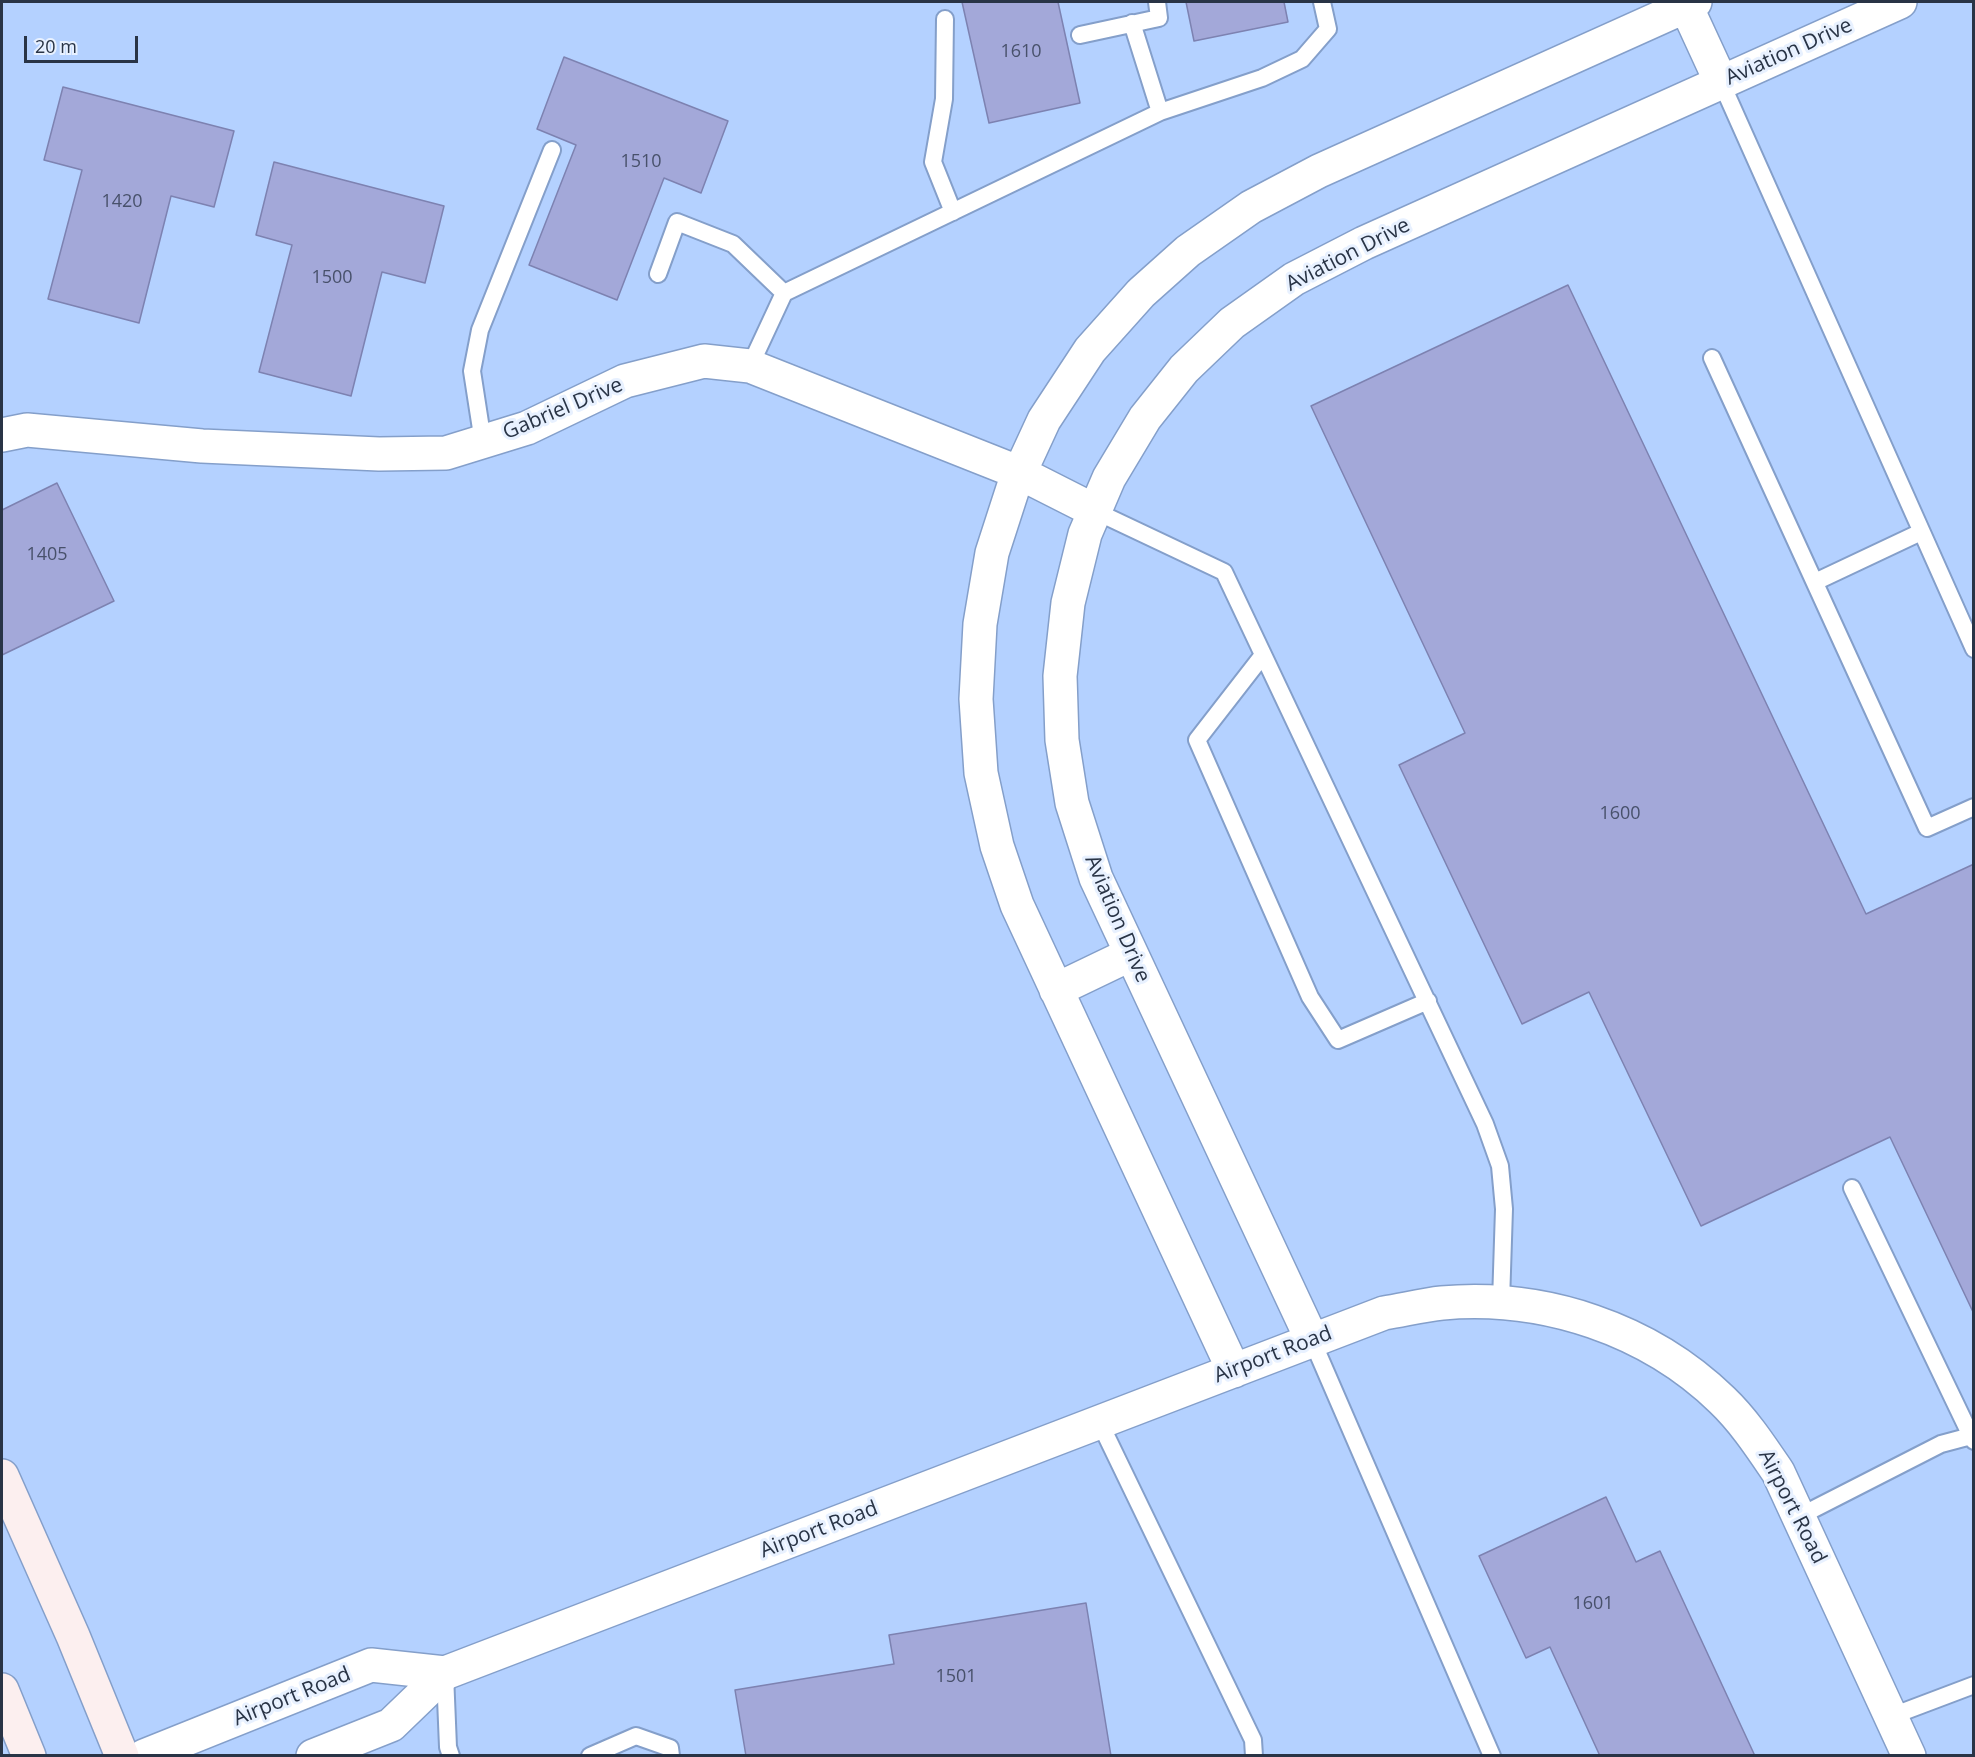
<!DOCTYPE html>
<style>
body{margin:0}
#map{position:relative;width:1975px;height:1757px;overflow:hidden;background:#b4d1ff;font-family:"Open Sans",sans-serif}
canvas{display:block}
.frame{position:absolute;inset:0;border:3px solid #293446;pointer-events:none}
.scale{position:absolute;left:24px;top:36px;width:114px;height:27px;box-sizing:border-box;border:3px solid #293446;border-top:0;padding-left:8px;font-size:18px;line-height:21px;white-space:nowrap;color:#293446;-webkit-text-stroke:4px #e8f1ff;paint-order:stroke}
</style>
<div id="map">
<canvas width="1975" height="1757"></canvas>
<div class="frame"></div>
<div class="scale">20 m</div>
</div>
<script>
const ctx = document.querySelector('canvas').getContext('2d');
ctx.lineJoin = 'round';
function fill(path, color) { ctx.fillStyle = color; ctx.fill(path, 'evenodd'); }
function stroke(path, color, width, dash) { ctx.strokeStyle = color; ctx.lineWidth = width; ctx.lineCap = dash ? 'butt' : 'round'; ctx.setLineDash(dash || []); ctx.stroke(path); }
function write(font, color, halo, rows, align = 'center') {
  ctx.font = font + ' "Open Sans",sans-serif'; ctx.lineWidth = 6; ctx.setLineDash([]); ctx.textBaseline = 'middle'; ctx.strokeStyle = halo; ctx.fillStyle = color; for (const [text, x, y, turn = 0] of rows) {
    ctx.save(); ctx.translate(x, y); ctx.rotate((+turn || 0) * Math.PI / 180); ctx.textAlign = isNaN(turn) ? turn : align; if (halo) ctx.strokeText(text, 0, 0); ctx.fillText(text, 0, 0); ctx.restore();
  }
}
const building = new Path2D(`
 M962 2H1058L1080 103 989 123Z
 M1186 2H1284L1288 22 1194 41Z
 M564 57 728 121 701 193 664 178 617 300 529 265 576 145 537 129Z
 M63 87 234 131 214 207 171 196 139 323 48 299 82 170 44 160Z
 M274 162 444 206 425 283 382 272 351 396 259 372 292 245 256 235Z
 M1568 285 1866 914 1974 864V1314L1890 1137 1701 1226 1589 992 1522 1024 1399 765 1465 733 1311 406Z
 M57 483 114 601 2 655V510Z
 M1606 1497 1636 1562 1660 1551 1755 1756H1600L1550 1647 1526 1658 1479 1556Z
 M1086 1603 1111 1756H746L735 1690 894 1664 889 1635Z`);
fill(building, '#a3a8d9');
stroke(building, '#7d82b1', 1.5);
const lane = new Path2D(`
 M945 19 944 99 933 162 953 212
 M1132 23 1160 112
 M1080 35 1159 18 1157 2
 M1721 82 1974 649
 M658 274 677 222 733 244 784 293
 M1712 358 1927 828 1974 807
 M750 366 784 293 1160 112 1262 78 1302 59 1328 29 1322 2
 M483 442 472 371 480 330 552 150
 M1095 511 1224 572 1485 1124 1500 1166 1504 1209 1501 1302
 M1815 582 1921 532
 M1263 655 1197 740 1310 997 1338 1040 1428 1001
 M1852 1188 1971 1436
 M1312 1340 1492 1756
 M1099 1421 1253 1740 1254 1756
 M1800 1516 1941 1444 1971 1436 1974 1441
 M445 1674 448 1747 451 1756
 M1892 1716 1974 1685
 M590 1756 636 1736 670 1748 671 1756`);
const street = new Path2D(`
 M1686 6 1721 82
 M2 435 27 430 202 446 379 454 446 453 527 428 625 381 704 361 750 366 1020 473 1095 511
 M1056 990 1131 954
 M1312 1340 1096 878 1072 803 1062 740 1060 676 1068 603 1085 534 1109 478 1145 418 1184 369 1232 323 1294 279 1364 243 1900 2
 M1234 1371 1017 905 997 846 981 773 976 699 980 624 992 553 1014 485 1044 420 1090 350 1141 293 1188 251 1251 207 1319 171 1695 2
 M144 1756 371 1665 445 1673
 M313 1756 391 1725 445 1673 1384 1313C1403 1310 1423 1305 1442 1303 1544 1294 1649 1329 1722 1400 1744 1421 1761 1447 1778 1472L1909 1756`);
const secondary = new Path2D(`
 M2 1476 73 1636 122 1756
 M2 1690 29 1756`);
stroke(lane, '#849fca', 20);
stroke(street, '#849fca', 36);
stroke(secondary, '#849fca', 36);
stroke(lane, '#fff', 16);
stroke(street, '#fff', 33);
stroke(secondary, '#fcefef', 33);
write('18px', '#48516b', null, [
 ["1610",1021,52],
 ["1510",641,162],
 ["1420",122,202],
 ["1500",332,278],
 ["1405",47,555],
 ["1600",1620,814],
 ["1601",1593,1604],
 ["1501",956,1677]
]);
write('21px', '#293446', '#e8f1ff', [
 ["Aviation Drive",1789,52,-24],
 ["Aviation Drive",1348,255,-27],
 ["Gabriel Drive",563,409,-23],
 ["Aviation Drive",1117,919,67],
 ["Airport Road",1273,1355,-21],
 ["Airport Road",1792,1507,63],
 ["Airport Road",819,1530,-21],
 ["Airport Road",292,1697,-22]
]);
</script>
